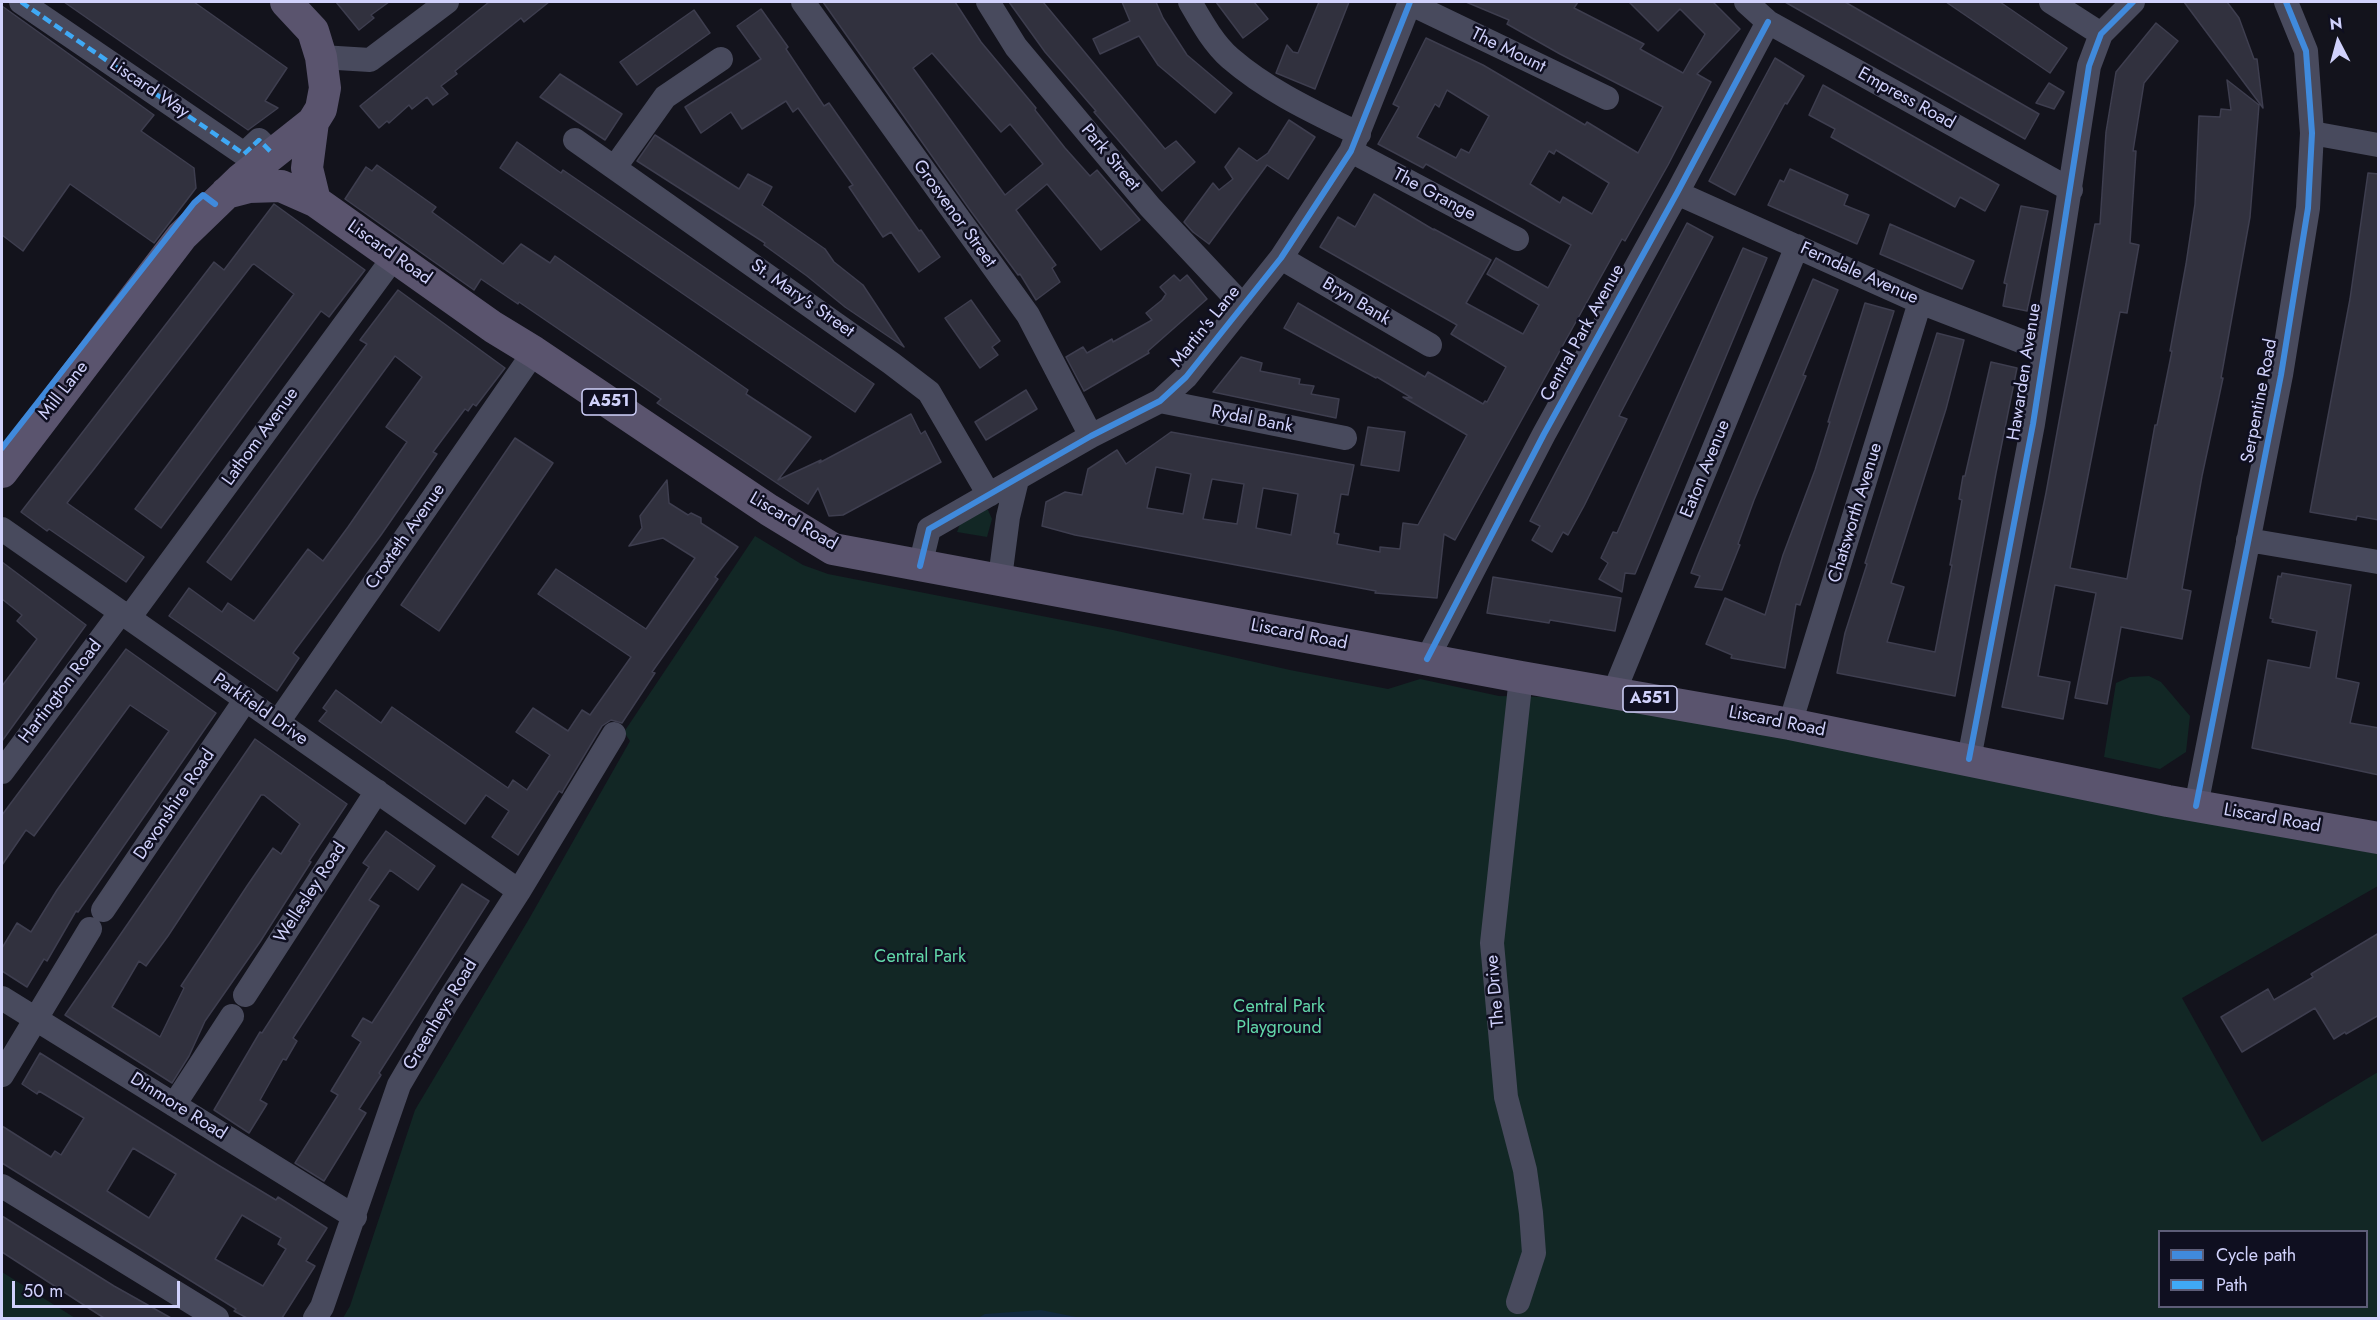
<!DOCTYPE html>
<style>
body{margin:0}
#map{position:relative;width:2380px;height:1320px;overflow:hidden;background:#13131c;font-family:Jost,sans-serif}
canvas{display:block}
.frame{position:absolute;inset:0;border:3px solid #d1d2fc;pointer-events:none}
.legend{position:absolute;left:2158px;top:1230px;width:210px;height:78px;box-sizing:border-box;background:#0f0f20;border:2px solid #5d5d78;margin:0;padding:8px 10px;list-style:none;font-size:18px;color:#d1d2fc}
.legend li{display:flex;align-items:center;gap:12px;height:30px}
.legend b{width:30px;border:2px solid #5d5d78}
.north{position:absolute;left:2308px;top:12px;width:60px;height:60px;-webkit-text-stroke:4px #0f0f20;paint-order:stroke;rotate:354deg;font-size:16px;font-weight:700;line-height:24px;text-align:center;color:#d1d2fc}
.north::after{content:'';display:block;margin:auto;width:21px;height:27px;background:#d1d2fc;clip-path:polygon(50% 0,100% 100%,50% 72%,0 100%)}
.scale{position:absolute;left:12px;top:1281px;width:168px;height:27px;box-sizing:border-box;border:3px solid #d1d2fc;border-top:0;padding-left:8px;font-size:18px;line-height:21px;white-space:nowrap;color:#d1d2fc;-webkit-text-stroke:4px #0f0f20;paint-order:stroke}
</style>
<div id="map">
<canvas width="2380" height="1320"></canvas>
<div class="frame"></div>
<ul class="legend">
<li><b style="height:8px;background:#408adc"></b>Cycle path</li>
<li><b style="height:8px;background:#3fa9f5"></b>Path</li>
</ul>
<div class="north">N</div>
<div class="scale">50 m</div>
</div>
<script>
const ctx = document.querySelector('canvas').getContext('2d');
ctx.lineJoin = 'round';
function fill(path, color) { ctx.fillStyle = color; ctx.fill(path, 'evenodd'); }
function stroke(path, color, width, dash) { ctx.strokeStyle = color; ctx.lineWidth = width; ctx.lineCap = dash ? 'butt' : 'round'; ctx.setLineDash(dash || []); ctx.stroke(path); }
function write(font, color, halo, rows, align = 'center') {
  ctx.font = font + ' Jost,sans-serif'; ctx.lineWidth = 5; ctx.setLineDash([]); ctx.textBaseline = 'middle'; ctx.strokeStyle = halo; ctx.fillStyle = color; for (const [text, x, y, turn = 0] of rows) {
    ctx.save(); ctx.translate(x, y); ctx.rotate((+turn || 0) * Math.PI / 180); ctx.textAlign = isNaN(turn) ? turn : align; if (halo) ctx.strokeText(text, 0, 0); ctx.fillText(text, 0, 0); ctx.restore();
  }
}
fill(new Path2D(`
 M974 509 988 510 992 519 987 537 957 532 963 516Z
 M755 536 803 565 828 574 1113 630 1290 670 1388 689 1420 679 1499 696 1552 697 1823 745 2115 800 2378 854V886L2182 998 2262 1142 2378 1072V1318H343L350 1306 415 1110 529 919 630 741 624 732ZM2160 1232H2366V1306H2160Z
 M2149 676 2161 682 2190 716 2186 752 2160 769 2104 757 2116 683 2130 677Z
 M2 1272 75 1318H2Z`), '#122725');
fill(new Path2D(`
 M1041 1310 1081 1318H978L985 1314Z`), '#11293f');
const building = new Path2D(`
 M64 2H194L287 68 265 101 278 108 248 130Z
 M336 2H389L371 15 374 18 359 30Z
 M489 2H549L524 22 521 18 455 71 457 74 441 86 448 94 433 105 427 97 412 109 409 105 389 123 387 121 379 128 360 106Z
 M823 2H955L981 42 1036 108 1035 110 1065 148 1090 176 1097 170 1140 220 1101 250 1047 184 1016 210 1056 265 1052 268 1060 282 1036 300 1020 274 1018 275 970 210ZM932 53 1001 132 1010 124 1043 164 1005 195 913 68Z
 M1009 2H1043L1165 149 1176 141 1195 162 1162 191 1094 112 1096 111 1045 52Z
 M1122 2H1156L1163 18 1187 55 1232 93 1215 113 1158 65 1139 36 1100 54 1093 39 1130 21Z
 M1216 2H1254L1268 19 1243 38Z
 M1319 2H1349L1315 89 1276 73 1287 45 1293 52 1298 53Z
 M1466 2H1578L1574 8 1644 44 1640 49 1683 73 1705 34 1680 9 1658 31 1629 2H1713L1740 29 1697 74 1711 82 1668 165 1625 241 1622 239 1598 282 1455 540 1444 534 1437 598 1375 593 1376 591 1075 535 1042 526 1046 502 1065 492 1082 495 1088 469 1117 450 1126 464 1171 432 1354 465 1348 495 1341 494 1334 533 1339 534 1337 544 1380 552V547L1400 549 1403 523 1418 525 1467 435 1403 397 1412 398 1377 377 1376 378 1284 328 1298 303 1425 377 1428 372 1483 404 1485 401 1487 402 1506 367 1451 334 1457 325 1320 247 1338 217 1355 227 1374 194 1434 230V229L1491 260 1466 303 1523 334 1539 305 1487 274 1496 258 1548 288 1571 245 1426 164 1423 168 1378 144 1399 107 1393 104 1426 38 1483 65 1585 125 1587 122 1638 153 1663 107 1560 54 1507 24 1509 20ZM1447 90 1489 116 1469 153 1461 149 1456 158 1417 137 1435 104 1439 107ZM1556 150 1609 183 1592 214 1563 197 1560 203 1530 184 1549 151 1554 154ZM1156 467 1191 474 1183 514 1147 508ZM1212 479 1244 484 1237 524 1203 519ZM1263 488 1298 494 1291 535 1256 528Z
 M1785 2H1845L2039 114 2025 139Z
 M1946 2H2000L2067 48 2050 73Z
 M2184 2H2227L2239 18 2254 59H2257L2263 108Z
 M2 6 154 115 141 131 194 168 196 188 154 243 70 184 23 251 2 235Z
 M761 9 788 47 786 49 824 106 829 103 919 231 921 230 940 257 919 272 891 232 883 237 849 187 853 185 798 108 793 112 786 101 742 129 731 112 701 133 685 107 761 59 737 26Z
 M694 10 710 33 637 85 620 62Z
 M2156 23 2178 41 2144 83 2133 151H2136L2130 243 2139 245 2127 313 2120 312 2070 568 2127 579 2155 425H2157L2172 351H2170L2186 264 2195 204 2199 116 2220 117 2221 109 2231 110 2227 80 2259 105 2250 217 2221 378H2223L2202 476 2182 589 2191 591 2182 639 2121 627 2107 704 2075 698 2096 593 2055 585 2038 676 2070 682 2063 719 2002 707 2046 493 2095 224H2100L2106 132 2116 72Z
 M1775 58 1804 76 1787 104 1785 103 1735 195 1709 181Z
 M560 74 622 114 605 140 540 97Z
 M2049 83 2064 92 2054 109 2036 103Z
 M1823 85 1999 185 1985 211 1960 197 1955 207 1831 137 1835 129 1809 115Z
 M1289 120 1315 137 1288 179 1267 165 1209 244 1193 232 1184 222 1213 183 1219 190 1233 179 1225 167 1239 148 1257 161 1268 153Z
 M655 135 739 189 748 174 772 187 762 205 825 249 834 262 863 285 904 347 845 307 807 276 764 245 765 243 637 161Z
 M517 142 561 173 563 170 874 384 855 412 500 168Z
 M377 165 436 207 432 212 503 264 521 244 550 263 555 256 748 390 746 394 811 437 778 480 821 460 819 463 911 414 921 434 925 431 941 462 843 515 829 516 818 488 808 504 657 403 661 399 519 302 518 304 481 279 474 290 345 199 366 167 372 171Z
 M1790 169 1848 195 1844 205 1869 215 1857 244 1768 205 1780 180 1784 182Z
 M2368 173 2379 174V520L2357 516 2356 520 2310 512 2350 299Z
 M274 204 365 270 329 317 321 311 161 528 135 509 294 294 254 264 252 265 94 469 67 503 144 557 126 582 49 529 47 531 21 512 214 262 224 270Z
 M2021 206 2048 211 2027 311 2003 306 2007 284 2004 283Z
 M1687 223 1713 237 1619 416 1627 419 1584 506 1568 535 1563 532 1552 552 1532 540 1540 526 1530 521Z
 M1890 224 1974 261 1962 289 1880 254Z
 M1743 248 1767 258 1635 574 1625 573 1622 592 1599 579 1608 563 1601 558 1613 532 1617 533Z
 M1174 275 1180 281 1187 275 1207 299 1148 351 1149 353 1084 391 1066 357 1083 347 1087 353 1112 339 1113 342 1152 320 1146 313 1162 300 1166 294 1160 287Z
 M1813 279 1838 290 1803 375 1806 376 1754 500 1738 544 1740 545 1722 590 1695 587 1700 576 1691 573 1698 555Z
 M398 290 505 368 476 406 473 404 468 411 465 409 433 452 437 454 381 535 293 653 299 658 277 691 169 616 189 588 222 612 228 603 254 621 308 549 323 561 348 527 407 442 386 427 422 377 395 356 231 580 207 562 367 344 360 340Z
 M971 300 1000 341 992 347 998 355 980 368 945 318Z
 M1865 303 1894 311 1800 605 1796 604 1785 668 1731 658 1732 655 1706 644 1725 598 1765 615 1783 555 1815 470 1830 422H1828Z
 M1937 333 1964 340 1946 409 1891 583 1904 587 1887 642 1935 652 1952 565H1950L1962 500 1959 499 1963 476H1965L1991 362 2017 368 1996 473 1955 696 1837 673 1845 633 1867 564 1865 563Z
 M1241 357 1262 363 1260 371 1300 379 1299 384 1314 386 1311 394 1339 399 1336 418 1213 392Z
 M1026 390 1037 409 986 440 975 422Z
 M1368 427 1405 432 1399 471 1361 465Z
 M515 438 553 463 439 631 401 605Z
 M667 480 669 503 688 515 691 513 701 518V523L738 547 715 577 718 579 652 672 655 673 622 723 611 720 602 726 564 789 562 793 559 791 518 855 492 837 509 811 486 795 465 824 319 721 327 711 323 708 336 690 381 723 392 707 508 788 513 780 527 790 550 755 516 732 533 708 568 731 582 710 590 715 631 657 538 594 556 569 646 629 695 558 663 538 629 546 642 528 640 516Z
 M2 562 86 625 2 741V686L37 639 17 621 22 615 2 599Z
 M2282 573 2351 585 2336 678 2359 683 2350 723 2379 728V775L2252 748 2268 660 2310 668 2317 631 2272 622 2273 619 2270 618 2278 576 2281 577Z
 M1493 577 1621 598 1615 631 1550 620 1549 623 1487 613Z
 M126 649 216 713 78 912 76 911 47 961 44 959 27 987 2 971V948L17 923 31 932 57 890 169 731 130 705 34 836 26 830 2 865V815Z
 M255 739 347 804 309 861 311 862 260 942 205 1021 189 1056 172 1083 65 1015ZM261 795H264L300 824 281 854 273 848 247 886 181 986 184 988 160 1037 157 1035 112 1007 139 961 146 966 168 936Z
 M386 831 435 866 418 890 390 870 369 900 379 906 293 1038 297 1041 286 1060 283 1059 260 1100 267 1104 249 1133 214 1110 260 1032 262 1033 369 867 363 863Z
 M462 884 489 901 379 1073 381 1075 359 1109 366 1113 324 1181 295 1163 338 1095 331 1091 361 1042 352 1036 363 1018 372 1023Z
 M2379 933V1015L2346 1034 2345 1032 2334 1039 2315 1008 2242 1052 2221 1017 2268 989 2274 1000 2313 977 2311 974Z
 M40 1053 218 1165 276 1200 278 1197 327 1228 306 1261 315 1266 282 1318H247L234 1311 236 1309 2 1163V1126L51 1157 55 1151 61 1155 84 1118 39 1091 37 1094 22 1084ZM133 1148 176 1174 149 1218 107 1191ZM242 1215 281 1238 278 1244 286 1249 263 1286 215 1259Z
 M2 1216 114 1286 171 1318H104L2 1252Z`);
fill(building, '#31313e');
stroke(building, '#3e3e4f', 1.5);
stroke(new Path2D(`
 M21 2 244 154 259 140 273 154
 M803 2 1028 315 1091 436
 M988 2 1016 47 1150 207 1243 306
 M1190 2C1201 21 1213 43 1230 58 1268 91 1314 112 1359 134
 M1746 2 1768 22 2071 190
 M2051 2 2101 34
 M1409 3 1607 98
 M321 57 370 60 447 2
 M2312 133 2378 145
 M575 140 891 363 929 392 989 495
 M1351 151 1517 239
 M615 167 665 97 721 59
 M1677 193 1920 302 2044 350
 M1281 258 1430 345
 M1160 401 1345 438
 M2 529 519 891
 M2248 540 2378 562
 M920 566 929 529 1091 436 1160 401 1186 377 1281 258 1351 151 1410 2
 M1000 578 1008 517 1017 480
 M129 618 394 257
 M1427 659 1544 434 1677 193 1768 22
 M1614 692 1797 246
 M278 722 534 352
 M1790 724 1920 302
 M1969 759 2033 424 2089 66 2101 34 2133 2
 M2 772 121 612
 M2196 806 2281 375 2308 208 2312 133 2306 51 2286 2
 M103 910 246 699
 M245 995 377 791
 M2 998 355 1217
 M2 1075 90 929
 M174 1105 232 1016
 M2 1186 217 1318
 M1518 1302 1534 1253 1531 1213 1525 1170 1506 1097 1492 943 1521 677
 M315 1318 322 1307 399 1085 447 1003 519 891 614 734`), '#484a5d', 24);
stroke(new Path2D(`
 M313 122 307 168 315 201
 M226 193 249 187 281 186 315 201 493 327 534 352 769 510 833 549 1521 677 1790 724 2168 801 2378 838
 M2 472 182 236 241 179 313 122 321 109 325 88 321 57 313 31 286 2`), '#5a546e', 32);
stroke(new Path2D(`
 M21 2 244 154 259 140 273 154`), '#3fa9f5', 4.5, [9, 4.5]);
stroke(new Path2D(`
 M2 448 194 203 203 195 215 204
 M920 566 929 529 1091 436 1160 401 1186 377 1281 258 1351 151 1410 2
 M1427 659 1544 434 1677 193 1768 22
 M1969 759 2033 424 2089 66 2101 34 2133 2
 M2196 806 2281 375 2308 208 2312 133 2306 51 2286 2`), '#408adc', 6);
for (const [x, y, w] of [
 [609,402,54],
 [1650,699,54]
]) { const box = new Path2D(); box.roundRect(x - w / 2, y - 13, w, 26, 4.5); ctx.fillStyle = '#0f0f20'; ctx.fill(box); stroke(box, '#d1d2fc', 1.5); }
write('bold 16px', '#d1d2fc', null, [
 ["A551",609,402],
 ["A551",1650,699]
]);
write('18px', '#d1d2fc', '#0f0f20', [
 ["The Mount",1508,51,26],
 ["Liscard Way",149,89,34],
 ["Empress Road",1906,99,29],
 ["Park Street",1110,158,50],
 ["The Grange",1434,195,28],
 ["Grosvenor Street",954,214,54],
 ["Liscard Road",389,253,35],
 ["Ferndale Avenue",1859,274,24],
 ["St. Mary's Street",802,299,35],
 ["Bryn Bank",1356,302,31],
 ["Martin's Lane",1206,327,-51],
 ["Central Park Avenue",1583,333,-61],
 ["Hawarden Avenue",2025,372,-81],
 ["Mill Lane",64,391,-52],
 ["Serpentine Road",2260,401,-79],
 ["Rydal Bank",1252,420,11],
 ["Lathom Avenue",261,437,-54],
 ["Eaton Avenue",1706,469,-68],
 ["Chatsworth Avenue",1856,513,-73],
 ["Liscard Road",793,522,30],
 ["Croxteth Avenue",406,537,-55],
 ["Liscard Road",1299,635,11],
 ["Hartington Road",61,692,-53],
 ["Parkfield Drive",260,710,35],
 ["Liscard Road",1777,722,11],
 ["Devonshire Road",175,805,-56],
 ["Liscard Road",2272,819,10],
 ["Wellesley Road",311,893,-57],
 ["The Drive",1496,991,-95],
 ["Greenheys Road",441,1015,-59],
 ["Dinmore Road",178,1107,32]
]);
write('18px', '#62d7a9', '#0f0f20', [
 ["Central Park",920,958],
 ["Central Park",1279,1008],
 ["Playground",1279,1029]
]);
</script>
